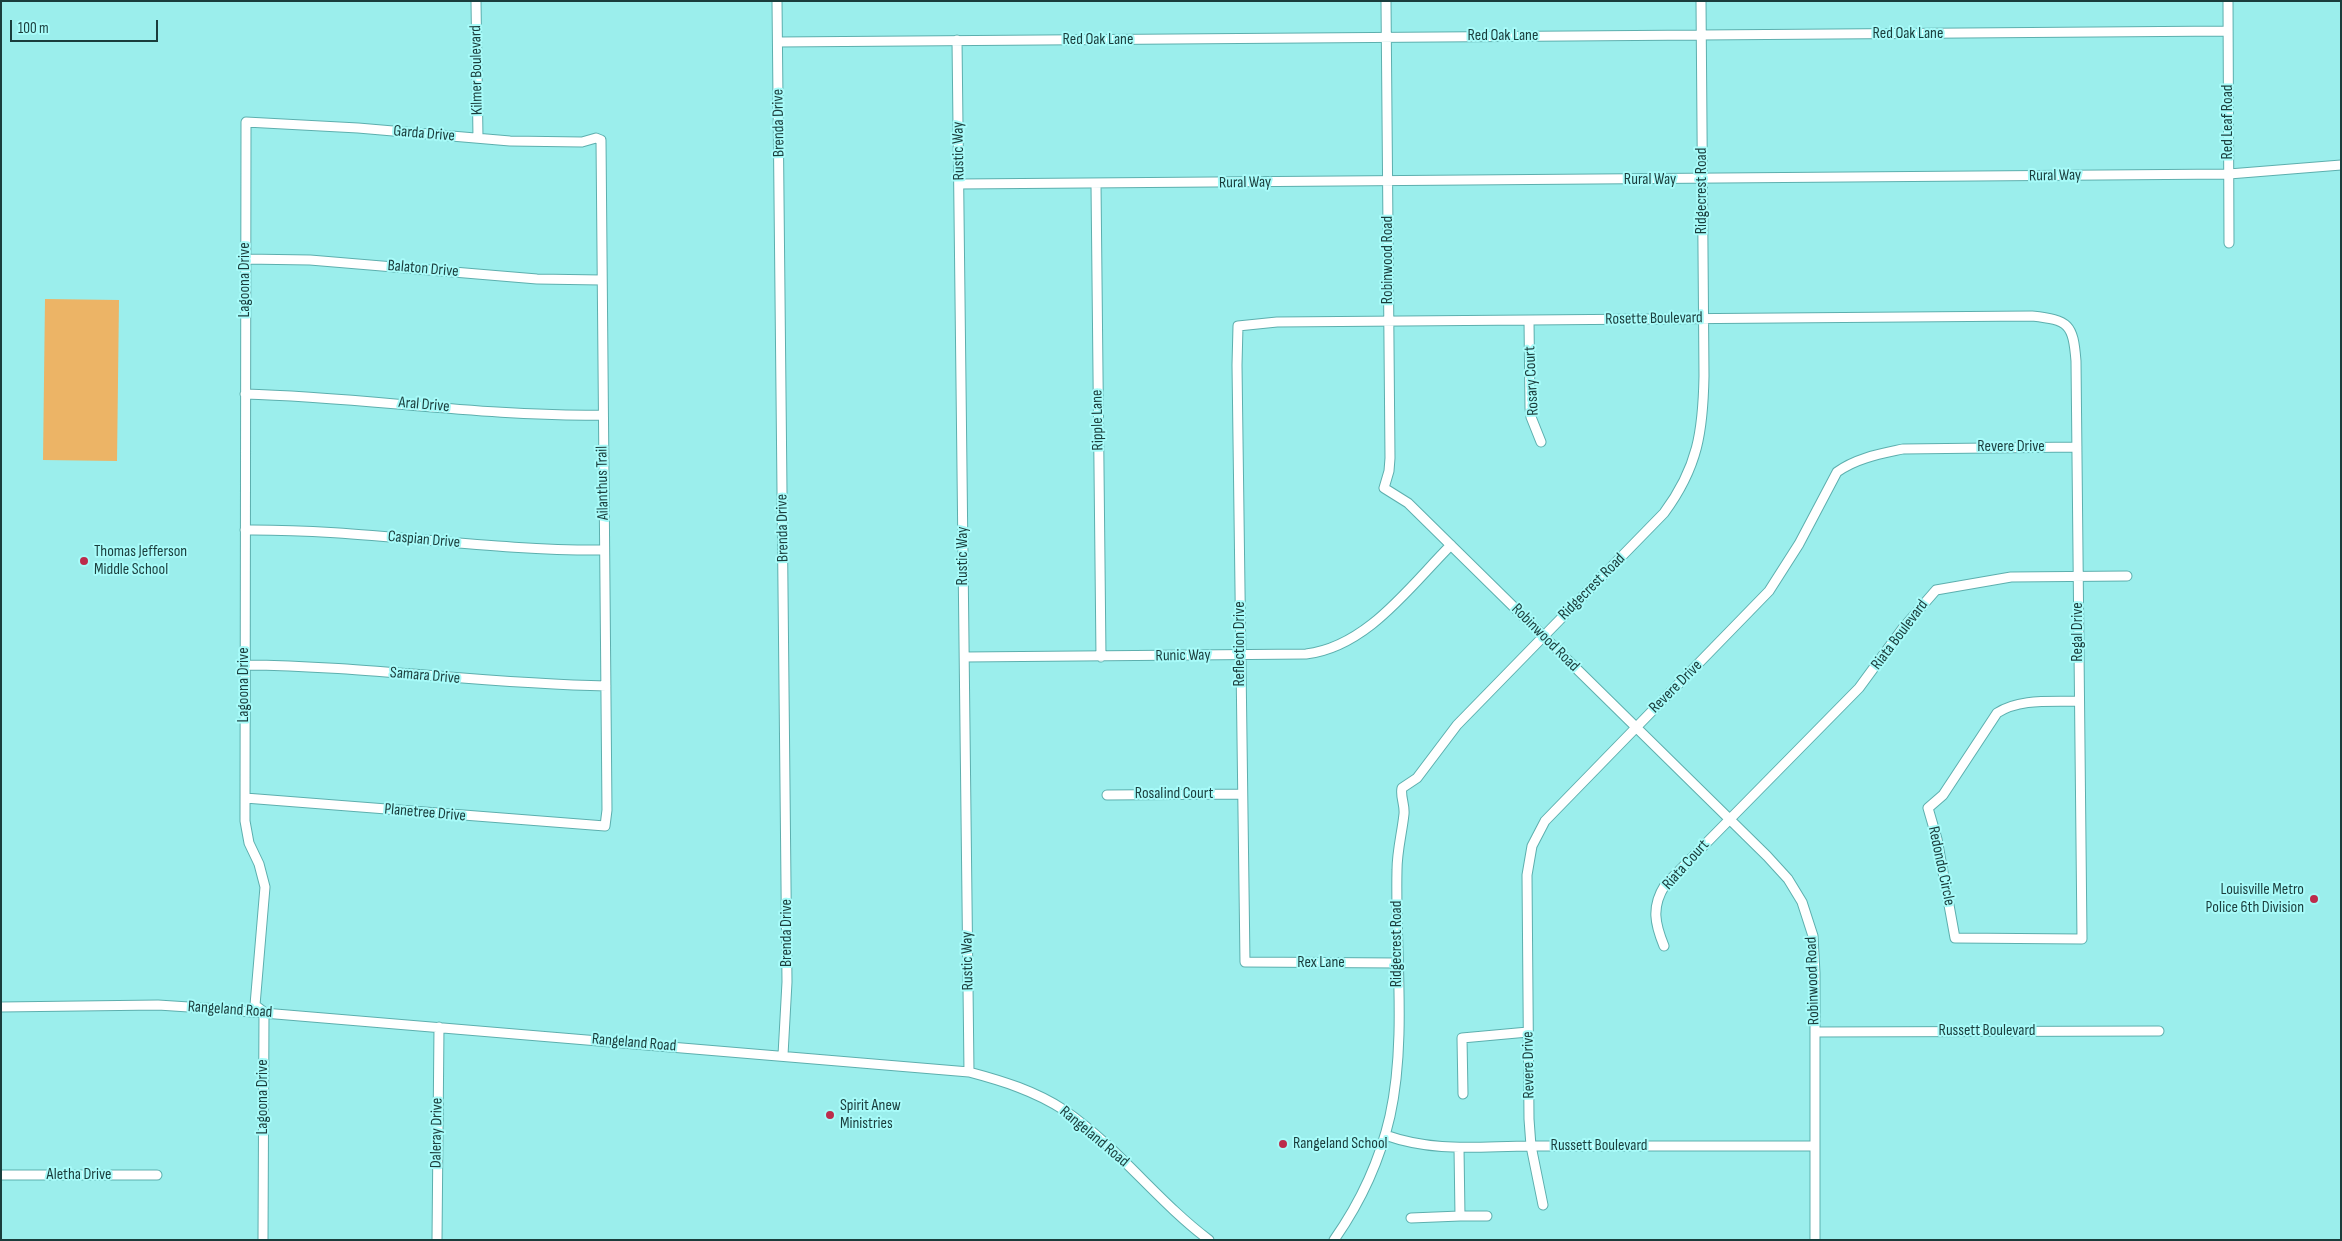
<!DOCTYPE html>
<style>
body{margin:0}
#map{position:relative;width:2342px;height:1241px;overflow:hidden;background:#9beeec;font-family:"Sofia Sans Condensed",sans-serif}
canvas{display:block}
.frame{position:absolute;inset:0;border:2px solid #1a3d3c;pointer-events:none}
.scale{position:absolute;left:10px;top:20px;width:148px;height:22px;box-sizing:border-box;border:2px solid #1a3d3c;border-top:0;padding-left:6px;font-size:15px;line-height:18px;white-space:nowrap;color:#1a3d3c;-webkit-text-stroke:4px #a8fbf9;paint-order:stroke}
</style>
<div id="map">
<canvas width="2342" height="1241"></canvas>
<div class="frame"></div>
<div class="scale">100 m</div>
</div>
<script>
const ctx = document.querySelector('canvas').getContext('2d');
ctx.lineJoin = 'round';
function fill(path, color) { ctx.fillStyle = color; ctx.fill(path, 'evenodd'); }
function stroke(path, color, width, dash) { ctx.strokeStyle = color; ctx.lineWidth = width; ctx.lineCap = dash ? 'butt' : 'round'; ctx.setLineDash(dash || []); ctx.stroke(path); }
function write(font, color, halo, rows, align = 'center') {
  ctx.font = font + ' "Sofia Sans Condensed",sans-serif'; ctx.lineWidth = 4; ctx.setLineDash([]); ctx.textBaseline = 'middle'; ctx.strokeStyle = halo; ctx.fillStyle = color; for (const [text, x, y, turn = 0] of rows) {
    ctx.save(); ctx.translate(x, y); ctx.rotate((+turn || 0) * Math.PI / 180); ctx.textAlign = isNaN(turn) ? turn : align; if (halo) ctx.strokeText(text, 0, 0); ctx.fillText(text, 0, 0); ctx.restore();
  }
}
fill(new Path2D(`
 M45 299 119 300 117 461 43 460Z`), '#ecb466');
const street = new Path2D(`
 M476 1 478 138
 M777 1 787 982 783 1055
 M1386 1 1390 458 1389 471 1384 488 1408 503 1767 856 1788 879 1802 902 1813 936 1815 973V1240
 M2228 1 2229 243
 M957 40 969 1072
 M778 42 2228 31
 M959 184 2229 174 2341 165
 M1096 184 1101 657
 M245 259 310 260 537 279 601 280
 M1529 320 1530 408 1531 417 1541 442
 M245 394C364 397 483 417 602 415
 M245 530C365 529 484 551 604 550
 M965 657 1306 654C1367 647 1410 586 1451 545
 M245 665C366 666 485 684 606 686
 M1107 795 1241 794
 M245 798 605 826 607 810 601 140 596 138 582 142 510 141 358 128 246 122 245 821 249 843 259 864 265 887 255 1005 264 1012 263 1240
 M1664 946C1655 924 1651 907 1665 885L1859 688 1903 628 1936 590 2011 577 2127 576
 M1397 963 1245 962 1237 365 1238 326 1277 322 2032 316C2069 320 2073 324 2076 361L2082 939 1955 938 1937 839 1928 808 1943 795 1997 713C2020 698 2052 702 2079 701
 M1 1007 158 1005 204 1008 969 1072C1003 1081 1035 1091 1064 1110 1118 1147 1157 1201 1209 1240
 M1815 1032 2159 1031
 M1463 1094 1462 1038 1528 1032
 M1385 1135C1436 1153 1479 1146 1531 1146 1626 1146 1721 1146 1815 1146
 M1 1175H157
 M1543 1205 1531 1146 1529 1119 1527 875 1532 846 1545 821 1769 591 1799 544 1837 472C1856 458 1880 454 1903 449L2077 447
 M1460 1216H1487
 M1411 1218 1460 1216 1459 1148
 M437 1240 439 1027
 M1334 1240C1360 1203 1380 1160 1390 1116 1407 1039 1395 949 1397 870 1397 851 1402 833 1404 814 1405 805 1400 796 1402 788L1417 778 1457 725 1664 513C1698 467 1703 431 1704 376L1701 1`);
stroke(street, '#5dafae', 11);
stroke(street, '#fff', 9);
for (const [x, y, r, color] of [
 [84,561,5,"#bc2c4b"],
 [2314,899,5,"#bc2c4b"],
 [830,1115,5,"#bc2c4b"],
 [1283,1144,5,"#bc2c4b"]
]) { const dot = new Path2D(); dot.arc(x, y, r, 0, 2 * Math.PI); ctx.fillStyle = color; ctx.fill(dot); stroke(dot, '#a8fbf9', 2); }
write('16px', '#1a3d3c', '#a8fbf9', [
 ["Red Oak Lane",1908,34],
 ["Red Oak Lane",1503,36],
 ["Red Oak Lane",1098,40],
 ["Kilmer Boulevard",477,70,-91],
 ["Red Leaf Road",2228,122,-90],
 ["Brenda Drive",779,123,-91],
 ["Garda Drive",424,134,5],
 ["Rustic Way",959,151,-91],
 ["Rural Way",2055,176,-1],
 ["Rural Way",1650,180],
 ["Rural Way",1245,183,-1],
 ["Ridgecrest Road",1702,191,-90],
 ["Robinwood Road",1388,260,-90],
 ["Balaton Drive",423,269,5],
 ["Lagoona Drive",245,280,-90],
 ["Rosette Boulevard",1654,319,-1],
 ["Rosary Court",1532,381,-93],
 ["Aral Drive",424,405,5],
 ["Ripple Lane",1098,420,-91],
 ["Revere Drive",2011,447],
 ["Ailanthus Trail",603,483,-91],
 ["Brenda Drive",783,528,-91],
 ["Caspian Drive",424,540,5],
 ["Rustic Way",963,556,-90],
 ["Ridgecrest Road",1592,587,-45],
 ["Regal Drive",2078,632,-90],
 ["Riata Boulevard",1900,635,-53],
 ["Robinwood Road",1545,638,45],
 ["Reflection Drive",1240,644,-90],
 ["Runic Way",1183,656,-1],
 ["Samara Drive",425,676,5],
 ["Lagoona Drive",244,685,-90],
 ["Revere Drive",1676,687,-45],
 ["Rosalind Court",1174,794],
 ["Planetree Drive",425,813,5],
 ["Riata Court",1686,865,-48],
 ["Redondo Circle",1941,866,78],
 ["Brenda Drive",787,933,-90],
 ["Ridgecrest Road",1397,944,-90],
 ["Rustic Way",968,961,-91],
 ["Rex Lane",1321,963],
 ["Robinwood Road",1813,981,-92],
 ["Rangeland Road",230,1010,4],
 ["Russett Boulevard",1987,1031],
 ["Rangeland Road",634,1043,5],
 ["Revere Drive",1529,1065,-91],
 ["Lagoona Drive",263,1097,-90],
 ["Daleray Drive",437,1133,-89],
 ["Rangeland Road",1094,1137,40],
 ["Russett Boulevard",1599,1146],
 ["Aletha Drive",79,1175]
]);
write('16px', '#1a3d3c', '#a8fbf9', [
 ["Thomas Jefferson",94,552],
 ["Middle School",94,570],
 ["Louisville Metro",2304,890,"right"],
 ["Police 6th Division",2304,908,"right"],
 ["Spirit Anew",840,1106],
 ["Ministries",840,1124],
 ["Rangeland School",1293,1144]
], 'left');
</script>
